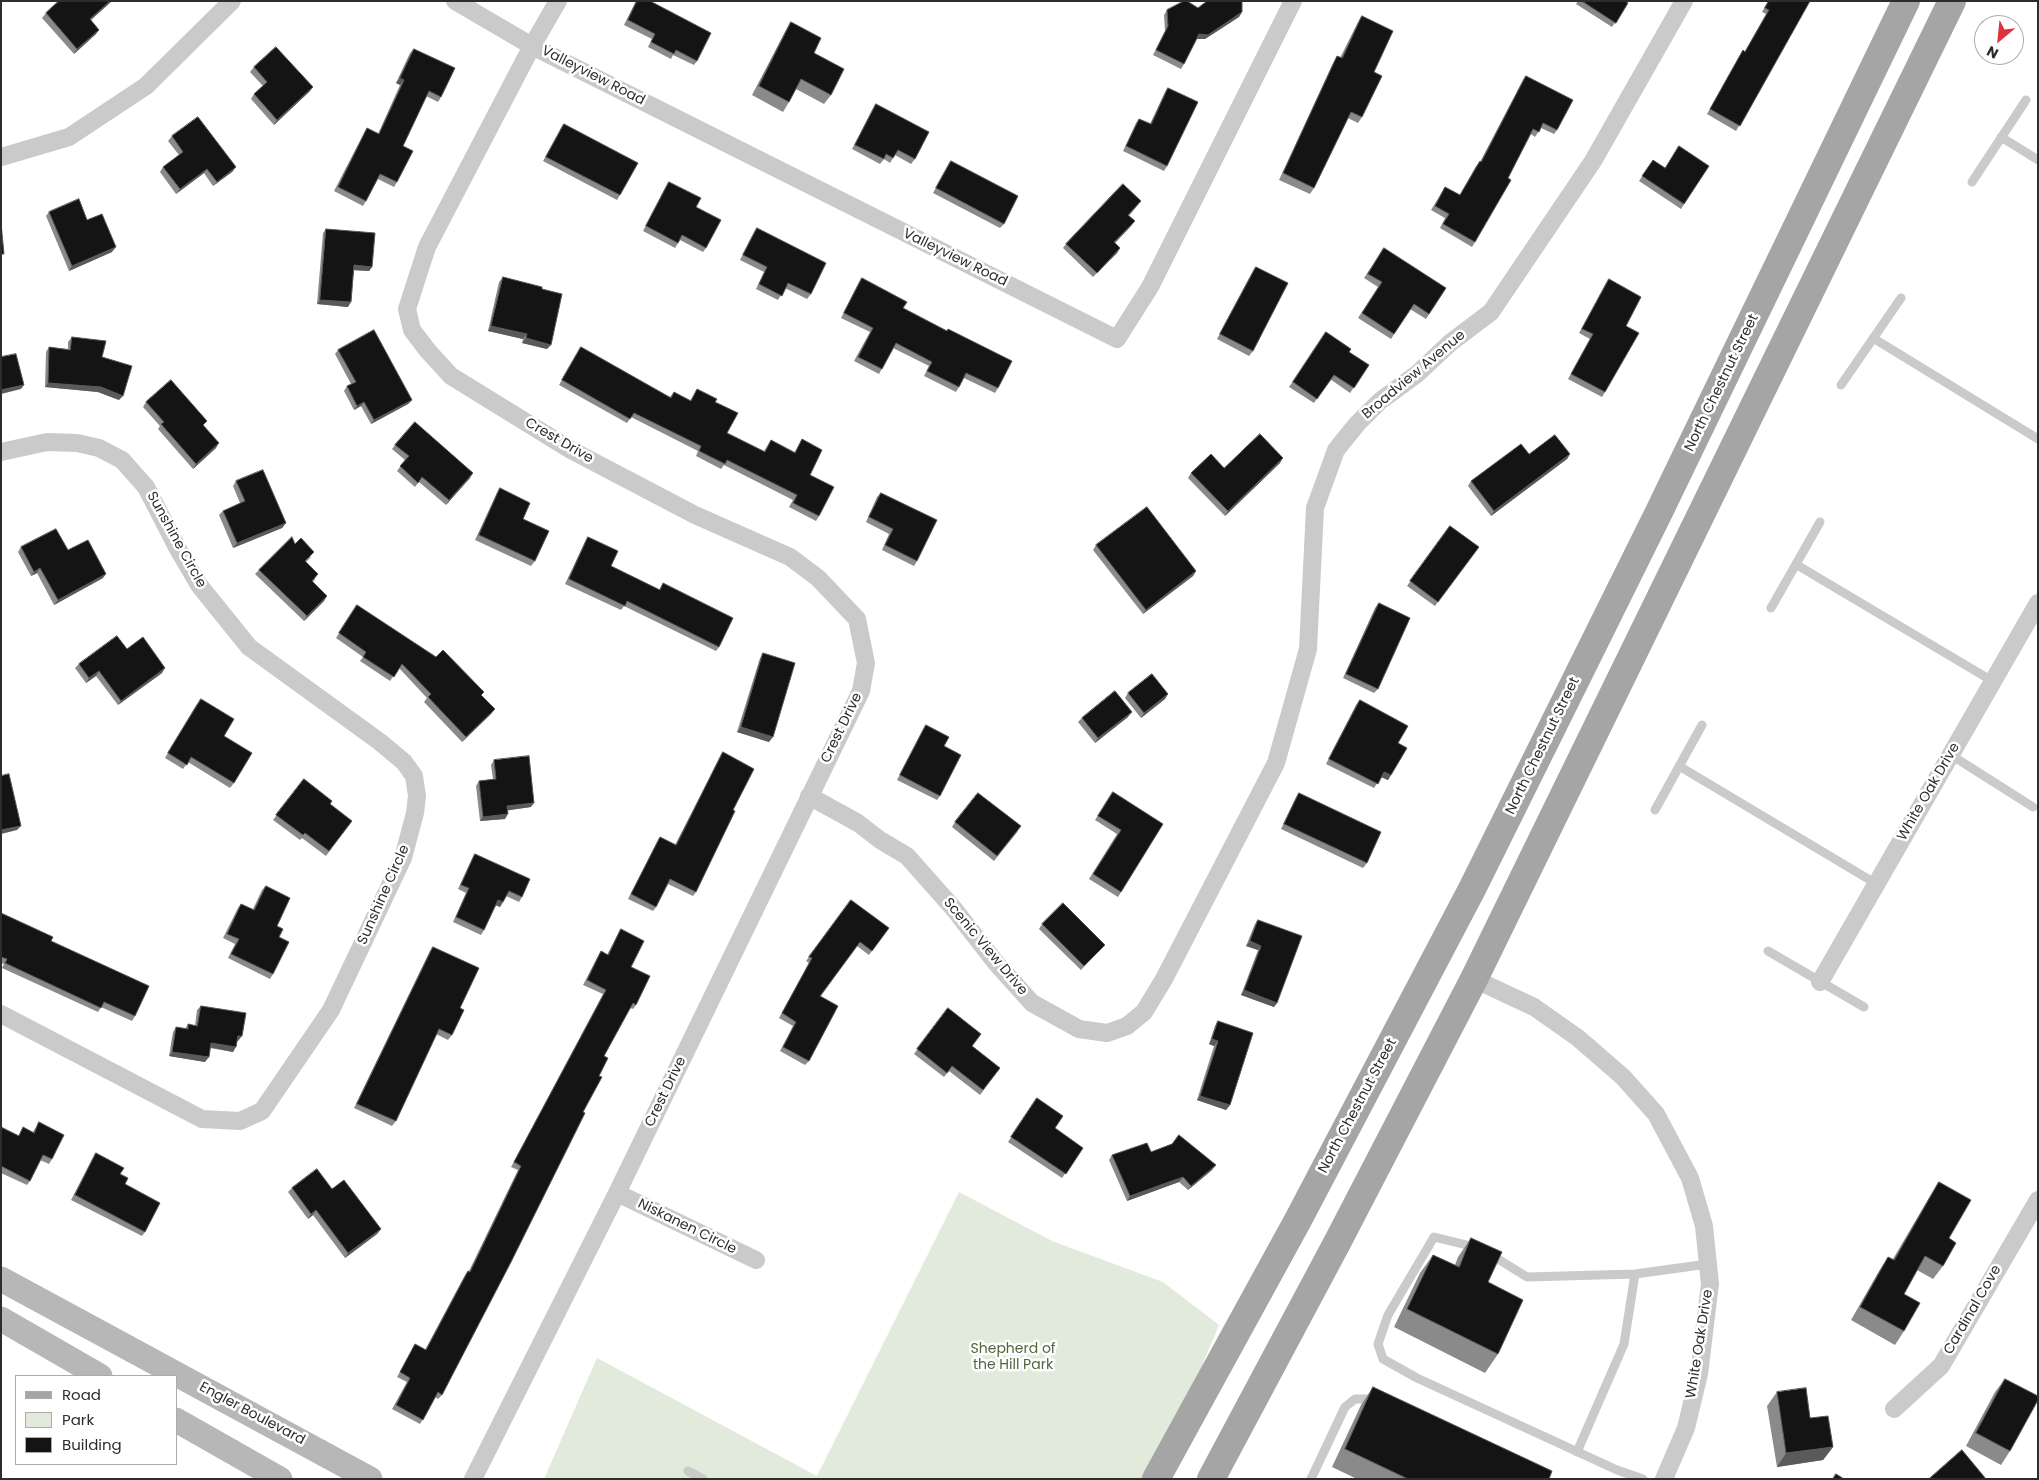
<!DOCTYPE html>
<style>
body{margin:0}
#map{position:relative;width:2039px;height:1480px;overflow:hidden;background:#fff;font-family:Poppins,sans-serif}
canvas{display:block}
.frame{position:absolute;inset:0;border:2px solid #2d2d2d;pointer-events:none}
.legend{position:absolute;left:15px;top:1375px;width:162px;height:90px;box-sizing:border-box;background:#fff;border:1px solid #ababab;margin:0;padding:6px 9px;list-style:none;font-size:15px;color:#2d2d2d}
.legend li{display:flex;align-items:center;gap:10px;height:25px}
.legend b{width:25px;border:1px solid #ababab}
.north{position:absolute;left:1974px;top:15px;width:50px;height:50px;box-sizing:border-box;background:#fff;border:1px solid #ababab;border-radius:50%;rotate:208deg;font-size:14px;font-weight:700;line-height:20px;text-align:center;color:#2d2d2d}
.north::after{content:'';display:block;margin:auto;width:18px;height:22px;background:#e03339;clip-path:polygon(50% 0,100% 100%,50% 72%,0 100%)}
</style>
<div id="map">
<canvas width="2039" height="1480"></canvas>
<div class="frame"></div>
<ul class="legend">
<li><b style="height:6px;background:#a5a5a5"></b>Road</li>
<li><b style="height:14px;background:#e2eadb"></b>Park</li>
<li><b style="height:14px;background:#141414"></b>Building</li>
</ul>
<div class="north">N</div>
</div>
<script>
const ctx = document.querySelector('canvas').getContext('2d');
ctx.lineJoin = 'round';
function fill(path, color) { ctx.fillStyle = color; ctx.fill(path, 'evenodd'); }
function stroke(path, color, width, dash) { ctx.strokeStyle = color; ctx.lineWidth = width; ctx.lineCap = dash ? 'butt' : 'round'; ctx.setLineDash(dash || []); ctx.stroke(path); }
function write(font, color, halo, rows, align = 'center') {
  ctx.font = font + ' Poppins,sans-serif'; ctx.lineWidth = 5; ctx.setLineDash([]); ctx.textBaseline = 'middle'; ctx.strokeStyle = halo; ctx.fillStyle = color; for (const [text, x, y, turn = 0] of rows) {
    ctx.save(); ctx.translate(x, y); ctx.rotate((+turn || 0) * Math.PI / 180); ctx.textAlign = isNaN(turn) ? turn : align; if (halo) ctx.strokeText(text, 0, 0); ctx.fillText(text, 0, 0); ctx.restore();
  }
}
fill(new Path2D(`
 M959 1192 1052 1241 1163 1282 1219 1325 1178 1423 1145 1479H544L597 1358 817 1476Z`), '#e2eadb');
stroke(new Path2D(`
 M2001 137 2038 160
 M1972 182 2026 100
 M1873 338 2038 439
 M1841 385 1901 298
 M1797 565 1994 682
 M1771 608 1820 522
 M1951 755 2033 807
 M1679 766 1875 883
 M1655 810 1702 725
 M1768 951 1864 1007
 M1479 1248 1434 1237 1388 1315 1378 1344 1383 1359 1417 1378 1617 1470 1643 1479
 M1490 1254 1527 1277 1635 1274 1708 1264
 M1577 1452 1624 1344 1635 1274
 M688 1471 703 1479
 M1311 1479 1345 1407 1355 1399H1368L1376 1403`), '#cacaca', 9);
stroke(new Path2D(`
 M455 1 532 46 1117 339 1150 287 1293 1
 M1 157 69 137 146 86 232 1
 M1 452 47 442 77 443 99 448 122 460 146 487 178 549 199 585 249 647 380 742 404 762 414 776 417 796 415 813 403 858 331 1010 262 1111 240 1121 202 1119 1 1014
 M809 796 858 823 880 840 907 856 954 909 996 963 1032 1003 1079 1029 1107 1033 1127 1026 1144 1012 1164 979 1276 763 1308 649 1315 508 1336 450 1357 424 1380 401 1417 374 1450 343 1491 312 1593 161 1684 1
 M1474 979 1534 1007 1578 1038 1623 1077 1656 1114 1690 1178 1704 1226 1710 1284 1699 1374 1686 1428 1664 1479
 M1820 982 2038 603
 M617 1193 756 1260
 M1894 1409 1941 1366 2038 1200
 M473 1479 617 1193 861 691 866 663 857 619 818 578 790 557 695 515 571 450 451 376 428 351 412 330 407 309 427 247 532 46 558 1`), '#cacaca', 18);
stroke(new Path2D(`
 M1 1279 370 1479
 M1 1319 100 1376
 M176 1420 280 1479`), '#b7b7b7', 25);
stroke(new Path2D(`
 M1156 1479 1298 1220 1472 889 1658 514 1906 1
 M1211 1479 1338 1241 1474 979 1952 1`), '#a5a5a5', 28);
fill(new Path2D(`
 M59 1H112L91 20 96 34 74 54 42 18 46 13Z
 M636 1H650L697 61 694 65 673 55 671 59 648 47 652 39 624 25Z
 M1578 1H1625L1628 3 1612 27 1576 4Z
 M1768 1H1810L1736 131 1707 114 1740 55 1743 50 1745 51 1766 14 1762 12Z
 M1198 8 1242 12 1239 17 1205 39H1197L1184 64 1181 69 1153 55 1165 31 1164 15 1167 10Z
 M1362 16 1374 72 1362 117 1358 123 1348 118 1314 188 1310 194 1279 180 1333 63 1337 56 1340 58 1358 22Z
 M791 22 814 53 831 95 824 104 796 89 789 102 783 112 752 95 785 32Z
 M414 49 441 97 438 102 426 96 403 146 397 182 394 187 378 179 366 201 363 206 334 191 364 133 367 128 378 134 400 85 396 83 410 53Z
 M254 67 313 87 309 92 274 125 251 99 254 94 263 86 250 72Z
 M1526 76 1557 130 1554 134 1541 128 1535 137 1531 134 1475 242 1472 247 1440 228 1445 218 1431 210 1445 187 1460 195 1476 166 1480 161V162L1523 80Z
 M1168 88 1167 166 1164 171 1123 151 1136 123 1139 119 1150 124 1165 92Z
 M876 104 915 159 911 164 895 155 890 163 884 159 880 164 852 149Z
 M564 124 620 195 617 200 543 161Z
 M172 136 236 167 232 172 213 186 204 173 176 194 160 172 163 167 179 155 168 141Z
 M1653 160 1665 168 1709 166 1681 209 1639 181Z
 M951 161 1004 224 1000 228 933 193Z
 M669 182 696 207 706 248 703 252 680 240 675 248 643 231 666 187Z
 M1141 201 1129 216 1135 221 1131 226 1115 243 1120 248 1117 253 1093 277 1063 248 1066 244Z
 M49 212 87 220 112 252 69 271 46 216Z
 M757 228 811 294 807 299 785 288 778 300 756 289 764 272 740 260 754 233Z
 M326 229 372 267 369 271 354 270 348 307 317 304 323 233Z
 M1384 248 1446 288 1426 319 1410 309 1391 339 1358 318 1378 287 1364 278Z
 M1256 267 1253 351 1249 356 1217 339 1253 271Z
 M503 277 542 289 547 349 522 343 523 339 488 331 499 282Z
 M862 278 903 308 998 388 995 393 964 378 956 392 924 376 929 366 893 348 879 374 854 361 870 332 841 318 859 283Z
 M1609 279 1605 392 1602 397 1568 379 1590 339 1579 333Z
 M1326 332 1349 352 1369 365 1350 393 1330 379 1314 403 1289 387Z
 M72 337 102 357 119 400 98 392 45 387 46 352 49 347 68 349V342Z
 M581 347 670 397 674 392 690 401 697 389 715 402 727 433 764 451 771 440 795 452 802 439 819 516 816 521 789 507 793 500 724 465 721 469 696 456 698 451 631 417 627 423 559 385Z
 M338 350 412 400 408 404 371 424 361 406 354 410 344 391 347 386 351 384 335 354Z
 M146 402 204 426 216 448 193 469 158 429 160 426 143 407Z
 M395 445 470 478 446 505 419 482 415 487 397 471 405 460 392 449Z
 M1570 454 1567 459 1491 516 1468 486 1471 481Z
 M1280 463 1225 516 1188 478 1191 473 1224 468Z
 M236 481 286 523 282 528 233 548 219 515 223 511 240 503 233 486Z
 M500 488 523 519 535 561 531 566 475 540 497 493Z
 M881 493 917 561 914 566 882 550 889 534 866 522 877 497Z
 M1450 526 1479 547 1435 606 1407 586Z
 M588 537 611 566 659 590 663 583 719 647 716 651 624 606 621 610 565 584 585 542Z
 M295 544 311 557 306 562 315 579 313 582 324 601 304 621 255 574 259 570Z
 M1096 545 1196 571 1193 576 1143 614 1093 550Z
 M21 547 68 550 103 578 54 605 37 573 31 576 18 552Z
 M1379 603 1378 689 1374 693 1343 678 1375 608Z
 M357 605 481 695 495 709 491 714 462 742 424 702 427 698 399 668 390 681 360 661 363 657 336 638Z
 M127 649 162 673 118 705 96 676 86 683 75 668 79 664Z
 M763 653 769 742 737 732 760 658Z
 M1128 693 1168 694 1165 699 1141 718 1125 698Z
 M1360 700 1398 743 1391 775 1388 780 1381 777 1374 788 1326 764 1356 705Z
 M197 704 224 736 234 783 230 788 188 762 183 769 165 758Z
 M1128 717 1095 743 1078 722 1082 718Z
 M926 725 944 746 940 796 937 800 897 780 923 730Z
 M723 752 733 810 696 892 693 896 668 884 656 907 653 911 628 899 657 842 660 837 675 845 720 757Z
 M494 760 531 807 508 810 505 819 480 821 476 786 479 781 493 779 491 765Z
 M304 779 330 804 352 821 326 856 302 838 300 840 273 820Z
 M1113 792 1163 824 1118 897 1089 879 1117 834 1095 820Z
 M1299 793 1367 863 1363 868 1281 829 1296 798Z
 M955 822 1018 831 994 861 952 827Z
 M475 854 522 897 519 902 506 896 500 907 496 905 484 930 481 935 453 922 466 893 458 889 472 859Z
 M266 886 277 926 279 937 273 974 270 979 228 958 235 944 223 938 238 908 241 904 253 909 262 890Z
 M851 900 889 928 869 955 857 946 821 996 809 1061 805 1065 780 1051 793 1026 779 1018 809 963 806 961Z
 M1 913 51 941 135 1016 132 1021 101 1007 98 1012 2 968 4 964 1 963Z
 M1258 920 1277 1003 1274 1007 1241 995 1258 950 1246 946 1255 924Z
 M1042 924 1101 949 1081 970 1039 929Z
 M621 929 631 967 636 1005 633 1009 630 1008 604 1056 599 1076 583 1112 442 1395 438 1399 435 1397 420 1424 392 1409 407 1382 397 1377 415 1344 425 1350 465 1275 468 1271H469L518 1170 511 1167 603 994 583 985 598 956 601 951 607 955 618 934Z
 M433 947 460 1008 452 1035 448 1040 436 1034 396 1121 392 1126 354 1108 430 951Z
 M201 1006 238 1041H237L233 1052 210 1048 205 1062 169 1056 173 1032 176 1027 185 1029 188 1024 195 1026 197 1010Z
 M948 1008 972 1046 1000 1068 980 1095 949 1071 944 1077 914 1054Z
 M1218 1021 1230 1105 1226 1110 1197 1100 1214 1046 1209 1044 1215 1026Z
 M1037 1098 1055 1128 1083 1148 1062 1178 1008 1142Z
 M39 1122 52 1159 49 1164 40 1160 30 1181 27 1185 1 1173V1127L18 1136 23 1127 33 1132Z
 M1172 1144 1212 1170 1188 1190 1179 1182 1127 1201 1109 1160 1112 1155 1151 1152Z
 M96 1153 125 1184 145 1232 142 1236 71 1200 93 1158Z
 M1939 1182 1949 1238 1943 1266 1933 1279 1917 1270 1904 1294V1331L1895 1345 1851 1320 1879 1271 1888 1257 1893 1259 1930 1196Z
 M292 1188 332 1189 381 1229 377 1234 345 1258 313 1215 308 1219 288 1192Z
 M1471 1238 1488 1282 1498 1354 1485 1373 1394 1327 1420 1273 1433 1255 1455 1265 1458 1257Z
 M2005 1379 2010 1451 2001 1465 1966 1446 1995 1392Z
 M1373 1387 1549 1479H1357L1332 1467 1361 1405Z
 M1777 1392 1810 1418 1833 1447 1823 1460 1777 1467 1767 1406Z`), '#8a8a8a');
fill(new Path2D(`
 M110 1H112L86 24 90 19Z
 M1242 12 1239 17 1205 39H1196L1199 34Z
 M99 30 96 34 74 54 77 49Z
 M400 78 404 80 400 85 396 83Z
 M313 87 309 92 274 125 277 120Z
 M236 167 232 172 213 186 217 182Z
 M207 169 204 173 176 194 180 189Z
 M1135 221 1131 226 1111 247 1114 242Z
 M116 247 112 252 69 271 72 266Z
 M1120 248 1117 253 1093 277 1097 273Z
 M354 265 372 267 369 271 351 270Z
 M320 300 351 302 348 307 317 304Z
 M491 326 527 334 523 339 488 331Z
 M526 338 551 345 547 349 522 343Z
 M48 383 101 387 123 396 119 400 98 392 45 387Z
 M24 385 21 389 1 394V390Z
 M412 400 408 404 371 424 374 420Z
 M364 402 361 406 354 410 357 406Z
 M219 443 216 448 193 469 196 464Z
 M1570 454 1567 459 1491 516 1494 511Z
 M1283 458 1280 463 1225 516 1228 511Z
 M473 473 470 478 446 505 449 500Z
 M286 523 282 528 233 548 237 543Z
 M40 568 37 573 31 576 34 572Z
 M1196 571 1193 576 1143 614 1146 610Z
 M106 574 103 578 54 605 58 600Z
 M327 596 324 601 304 621 307 616Z
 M165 668 162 673 118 705 121 701Z
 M99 671 96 676 86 683 89 678Z
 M1168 694 1165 699 1141 718 1144 713Z
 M495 709 491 714 462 742 466 737Z
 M1132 712 1128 717 1095 743 1098 738Z
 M741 727 773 737 769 742 737 732Z
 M1384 772 1391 775 1388 780 1381 777Z
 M534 803 531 807 504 811 507 806Z
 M508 814 505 819 480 821 483 817Z
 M21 826 17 830 1 834V830Z
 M498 900 503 902 500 907 495 905Z
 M1250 941 1261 946 1258 950 1246 946Z
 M1244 990 1277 1003 1274 1007 1241 995Z
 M238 1036H242L238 1041 234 1040Z
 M1212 1039 1218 1041 1214 1046 1209 1044Z
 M211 1043 236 1047 233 1052 208 1047Z
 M172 1052 209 1057 205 1062 169 1056Z
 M1200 1096 1230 1105 1226 1110 1197 1100Z
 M1216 1165 1212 1170 1188 1190 1191 1186Z
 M1183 1177 1179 1182 1127 1201 1130 1196Z
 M316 1210 313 1215 308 1219 311 1214Z
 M381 1229 377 1234 345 1258 348 1253Z
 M1833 1447 1823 1460 1777 1467 1786 1453Z`), '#5a5a5a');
const building = new Path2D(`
 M59 1H110L90 19 99 30 77 49 46 13Z
 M637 1H650L711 33 697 61 676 50 674 54 651 42 655 34 628 20Z
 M1184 1H1187L1198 8 1207 1H1242V12L1208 35 1199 34 1184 64 1156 50 1168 26 1167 10Z
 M1582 1H1625L1628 3 1616 23Z
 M1769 1H1810L1740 126 1710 109 1743 50 1745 52 1769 10 1765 8Z
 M1362 16 1393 31 1374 72 1382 76 1362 117 1351 112 1314 188 1283 173 1337 56 1342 58Z
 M791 22 821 38 814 53 844 69 831 95 801 79 789 102 759 86Z
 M276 47 313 87 277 120 254 94 267 82 254 67Z
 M414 49 455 68 441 97 429 91 403 146 413 151 397 182 380 174 366 201 338 187 367 128 379 134 404 80 400 78Z
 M1526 76 1573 100 1557 130 1543 123 1539 132 1533 129 1508 178 1511 180 1475 242 1443 224 1449 214 1435 206 1445 187 1460 195 1480 161 1481 162Z
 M1168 88 1198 102 1167 166 1126 146 1139 119 1151 124Z
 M876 104 929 132 915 159 898 150 893 158 886 154 884 159 855 145Z
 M198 117 236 167 217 182 207 169 180 189 163 167 183 152 172 136Z
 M564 124 638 163 620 195 546 157Z
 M1679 146 1709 166 1684 204 1642 176 1653 160 1665 168Z
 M951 161 1018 196 1004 224 936 188Z
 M669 182 701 198 696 207 721 220 706 248 682 235 678 243 646 226Z
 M1123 184 1141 201 1128 215 1135 221 1114 242 1120 248 1097 273 1066 244Z
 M79 199 87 220 102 214 116 247 72 266 49 212Z
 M1 223 4 254H1Z
 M757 228 826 263 811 294 788 283 782 296 759 284 767 267 743 255Z
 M326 229 375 233 372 267 354 265 351 302 320 300Z
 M1384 248 1446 288 1429 314 1414 304 1394 334 1362 313 1382 282 1368 274Z
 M1256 267 1288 283 1253 351 1220 334Z
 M503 277 542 287V289L562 294 551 345 526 338 527 334 491 326Z
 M862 278 907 302 903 308 947 331 948 329 1012 361 998 388 966 373 959 387 927 371 932 362 896 343 882 369 858 357 873 328 844 313Z
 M1609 279 1641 297 1626 326 1639 333 1605 392 1571 374 1593 334 1582 329Z
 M374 330 412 400 374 420 364 402 357 406 347 386 356 382 338 350Z
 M1326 332 1351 349 1349 352 1369 365 1354 388 1334 375 1317 399 1293 382Z
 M72 337 106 341 102 357 132 366 123 396 101 387 48 383 49 347 70 350Z
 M581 347 671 398 674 392 691 401 697 389 717 399 715 402 738 413 727 433 765 452 771 440 795 453 802 439 822 450 810 475 834 487 819 516 793 503 797 495 727 460 725 464 699 451 701 446 634 413 630 419 562 380Z
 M16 354 24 385 1 390V357Z
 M171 380 207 421 203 425 219 443 196 464 161 424 164 422 146 402Z
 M415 422 473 473 449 500 422 477 418 483 400 466 409 456 395 445Z
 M1260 434 1283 458 1228 511 1191 473 1211 454 1224 468Z
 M1555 435 1570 454 1494 511 1471 481 1521 444 1529 454Z
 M263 470 286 523 237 543 223 511 245 501 236 481Z
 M500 488 530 503 523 519 549 531 535 561 479 535Z
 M881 493 937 520 917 561 885 545 893 529 869 517Z
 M1147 507 1196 571 1146 610 1096 545Z
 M1450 526 1479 547 1438 602 1410 581Z
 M56 529 68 550 88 540 106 574 58 600 40 568 34 572 21 547Z
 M292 537 295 544 301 538 314 552 305 561 318 574 312 581 327 596 307 616 259 570Z
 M588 537 618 551 611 566 660 590 663 583 733 618 719 647 627 601 625 606 569 579Z
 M1379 603 1410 618 1378 689 1346 674Z
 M357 605 436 657 443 650 484 692 481 695 495 709 466 737 428 697 431 694 402 664 394 677 363 657 366 652 339 633Z
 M117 636 127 649 143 637 165 668 121 701 99 671 89 678 79 664Z
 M763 653 795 663 773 737 741 727Z
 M1152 674 1168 694 1144 713 1128 693Z
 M1115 691 1132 712 1098 738 1082 718Z
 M201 699 234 719 224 736 252 753 234 783 191 757 187 765 168 753Z
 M1360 700 1408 726 1398 743 1407 748 1391 775 1384 772 1378 784 1329 759Z
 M926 725 949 737 944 746 961 755 940 796 900 775Z
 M723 752 754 769 733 810 735 811 696 892 670 879 656 907 631 894 660 837 676 845Z
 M529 756 534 803 507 806 508 814 483 817 479 781 496 779 494 760Z
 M9 774 21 826 1 830V776Z
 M304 779 332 801 330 804 352 821 329 851 305 833 303 835 276 815Z
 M1113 792 1163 824 1121 892 1093 874 1121 830 1098 816Z
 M978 793 1021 826 997 856 955 822Z
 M1299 793 1381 832 1367 863 1284 824Z
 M475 854 530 879 522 897 509 891 503 902 498 900 484 930 456 917 469 888 461 885Z
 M266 886 290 898 277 926 283 929 279 937 289 942 273 974 231 954 239 939 227 934 241 904 254 910Z
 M851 900 889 928 872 951 860 942 820 996 838 1006 809 1061 783 1047 796 1022 782 1013 812 958 809 957Z
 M1063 903 1105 945 1084 966 1042 924Z
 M1 913 53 937 51 941 149 986 135 1016 104 1002 101 1008 5 963 7 959 1 957Z
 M1258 920 1302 936 1277 1003 1244 990 1261 946 1250 941Z
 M621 929 644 941 631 967 650 976 636 1005 633 1003 604 1056 608 1058 599 1076 602 1077 583 1112 585 1113 511 1262 442 1395 438 1392 423 1420 396 1405 410 1378 400 1372 415 1344 426 1350 468 1271 470 1272 521 1166 514 1162 606 990 587 980 601 951 608 955Z
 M433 947 479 968 460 1008 464 1010 452 1035 439 1029 396 1121 357 1104Z
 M201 1006 246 1013 242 1036H238L236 1047 211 1043 209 1057 172 1052 176 1027 188 1029V1024L197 1026Z
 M948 1008 981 1034 972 1046 1000 1068 983 1090 952 1066 947 1073 917 1049Z
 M1218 1021 1253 1033 1230 1105 1200 1096 1218 1041 1212 1039Z
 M1037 1098 1063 1116 1055 1128 1083 1148 1066 1174 1011 1137Z
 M39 1122 64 1135 52 1159 43 1155 30 1181 1 1166V1127L19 1136 23 1127 34 1133Z
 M1179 1135 1216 1165 1191 1186 1183 1177 1130 1196 1112 1155 1147 1143 1151 1152 1172 1144Z
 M96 1153 124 1168 120 1174 128 1178 125 1184 160 1203 145 1232 75 1195Z
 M317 1169 332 1189 344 1180 381 1229 348 1253 316 1210 311 1214 292 1188Z
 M1939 1182 1971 1200 1949 1238 1956 1243 1943 1266 1925 1256 1904 1294 1920 1303 1904 1331 1860 1307 1888 1257 1894 1260Z
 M1471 1238 1502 1252 1488 1282 1523 1300 1498 1354 1407 1309 1433 1255 1459 1267Z
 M2005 1379 2038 1396V1400L2010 1451 1976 1433Z
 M1373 1387 1552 1471 1549 1479H1408L1345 1449Z
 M1806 1388 1810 1418 1828 1416 1833 1447 1786 1453 1777 1392Z
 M1962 1450 1986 1479H1929Z
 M1836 1474 1844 1479H1833Z`);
fill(building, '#141414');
stroke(building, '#5a5a5a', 1);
write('14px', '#2d2d2d', '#fff', [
 ["Valleyview Road",593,76,27],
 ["Valleyview Road",955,258,26],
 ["Broadview Avenue",1414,375,-40],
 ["North Chestnut Street",1722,383,-64],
 ["Crest Drive",559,441,30],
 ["Sunshine Circle",176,540,61],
 ["Crest Drive",842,728,-64],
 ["North Chestnut Street",1543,746,-64],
 ["White Oak Drive",1929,792,-60],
 ["Sunshine Circle",384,895,-66],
 ["Scenic View Drive",985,947,50],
 ["Crest Drive",666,1092,-64],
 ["North Chestnut Street",1358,1106,-62],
 ["Niskanen Circle",687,1227,26],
 ["Cardinal Cove",1973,1310,-60],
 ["White Oak Drive",1700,1344,-81],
 ["Engler Boulevard",252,1414,28]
]);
write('14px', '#4e673c', '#fff', [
 ["Shepherd of",1013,1349],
 ["the Hill Park",1013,1365]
]);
</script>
